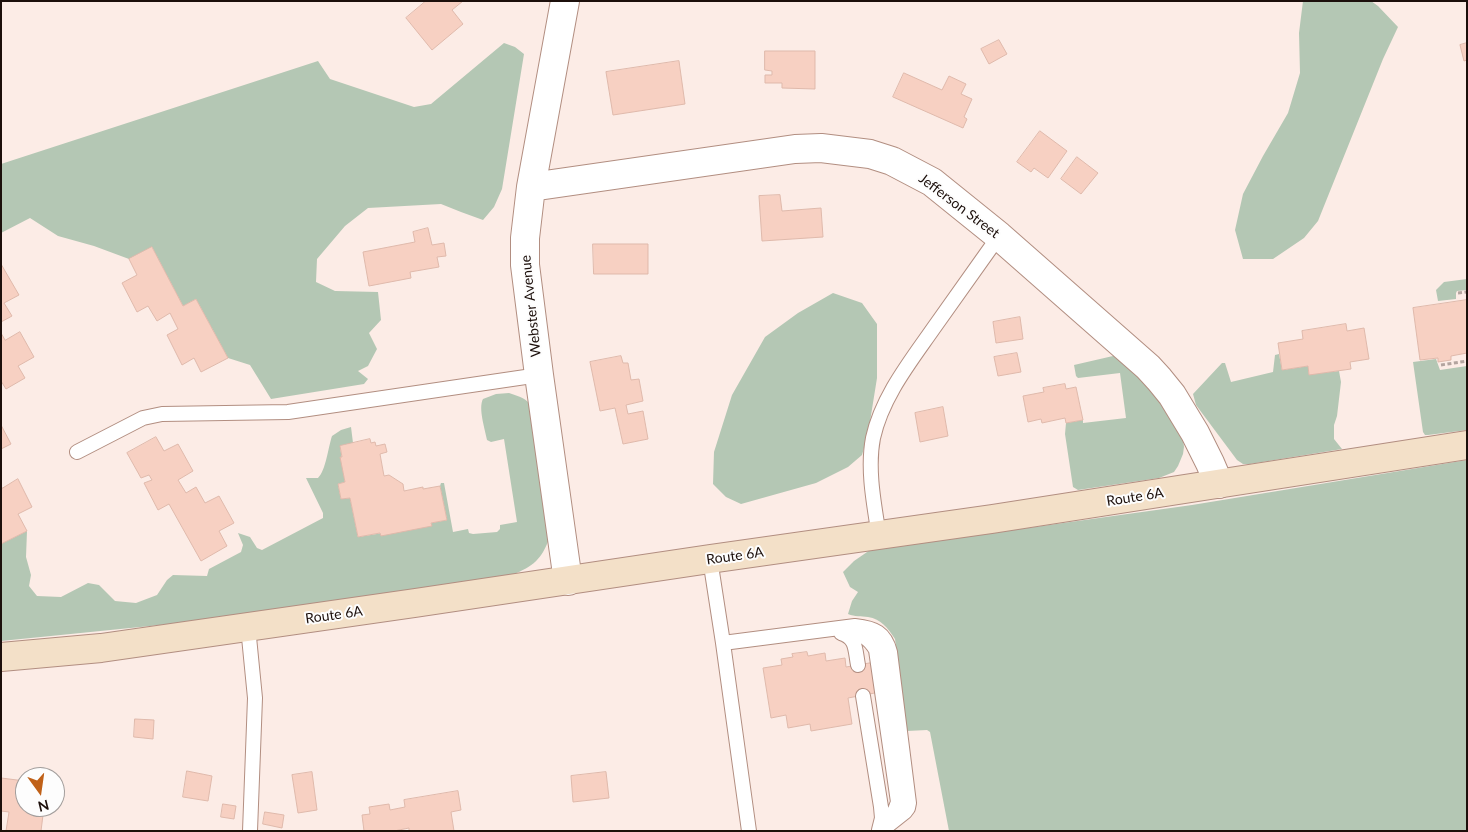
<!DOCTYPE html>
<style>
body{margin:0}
#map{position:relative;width:1468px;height:832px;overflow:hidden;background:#fcece6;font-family:Lato,sans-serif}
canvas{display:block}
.frame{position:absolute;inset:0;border:2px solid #1c0f0b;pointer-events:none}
.north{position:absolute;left:15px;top:767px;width:50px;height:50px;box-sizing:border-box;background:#fdfdfd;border:1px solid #a39e9c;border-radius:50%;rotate:166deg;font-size:14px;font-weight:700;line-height:20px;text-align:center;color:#1c0f0b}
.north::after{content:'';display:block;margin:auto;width:18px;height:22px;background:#c06118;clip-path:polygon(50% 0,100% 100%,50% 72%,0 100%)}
</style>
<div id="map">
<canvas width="1468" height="832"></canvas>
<div class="frame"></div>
<div class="north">N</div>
</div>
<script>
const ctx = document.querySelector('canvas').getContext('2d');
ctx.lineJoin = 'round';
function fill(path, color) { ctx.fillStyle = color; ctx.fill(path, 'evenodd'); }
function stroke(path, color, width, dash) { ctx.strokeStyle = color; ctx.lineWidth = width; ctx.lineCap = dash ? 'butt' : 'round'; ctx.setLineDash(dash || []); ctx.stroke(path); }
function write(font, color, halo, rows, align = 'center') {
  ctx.font = font + ' Lato,sans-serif'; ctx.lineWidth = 4; ctx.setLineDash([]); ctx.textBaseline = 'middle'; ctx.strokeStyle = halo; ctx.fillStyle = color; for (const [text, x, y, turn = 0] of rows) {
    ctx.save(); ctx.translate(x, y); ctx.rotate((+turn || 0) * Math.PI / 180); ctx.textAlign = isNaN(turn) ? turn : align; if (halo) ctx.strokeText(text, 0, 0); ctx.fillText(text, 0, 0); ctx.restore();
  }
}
fill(new Path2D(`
 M1303 1H1371L1378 6 1398 27 1383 59 1318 221 1304 238 1273 259H1243L1235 230 1243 194 1263 156 1288 113 1300 73 1299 33Z
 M504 43 515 47 524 54 502 189 494 207 483 220 461 212 441 204 368 208 345 226 317 259 316 282 335 291 378 292 381 320 369 333 377 349 368 366 358 371 368 379 364 384 271 399 250 365 228 358 196 299 183 306 152 247 129 259 94 246 58 236 30 218 1 233V164L318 61 330 79 414 107 431 104Z
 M1467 279V290L1457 291 1456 293V299L1438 301 1436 290 1444 282Z
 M833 293 862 303 877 324V378L868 434 862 455 848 467 816 483 741 504 726 497 713 484 714 452 732 395 765 337 798 313Z
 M1279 354 1282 370 1308 366 1309 374 1339 371 1341 382 1337 416 1334 425V439L1342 449 1250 464H1243L1237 460 1196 405 1193 394 1222 363H1225L1231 382 1273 372 1275 355Z
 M1113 356H1120L1160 396 1183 438 1184 447 1183 454 1178 466 1174 472 1159 478 1078 490 1073 487 1065 434 1066 423 1083 420V423L1126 418 1120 373 1078 378 1076 376 1074 365Z
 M1436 359 1440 370 1467 366V430L1428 435H1425L1423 432 1413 362Z
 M509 393C517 396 524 397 530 404L550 537C541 560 534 566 512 575L180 623 1 641V544L27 531 26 557 31 575 29 586 37 596 61 597 88 583 99 585 115 601 136 603 157 595 167 580 173 575 207 576 209 569 241 552 243 545 238 533 250 537 257 548 262 550 323 518V513L306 478H318C326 470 328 448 332 436L341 430 351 427 353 443 340 446 345 482 338 484 341 499 350 498 358 537 432 525 431 523 447 520 440 486 441 483H444L453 532 468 529 469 533 473 534 497 532 500 529V525L517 522 504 439 491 442 487 440C485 429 478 408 483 399L496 394Z
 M1467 460V831H949L930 732 927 730 907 731 895 639C888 628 881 619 868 617 861 616 855 617 848 614L852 601 858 592 850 587 843 572 854 561 870 550 1192 505Z`), '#b4c7b4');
const building = new Path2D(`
 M426 1H463L452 10 463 24 432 50 406 18Z
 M999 40 1007 54 989 64 981 49Z
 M1467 43V60L1464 61 1460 45Z
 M765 51H815V89L782 88V83H765V75H772V71L765 70Z
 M679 61 685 104 613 115 606 72Z
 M904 73 942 90 949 76 966 84 961 94 972 99 964 117 967 119 963 128 893 97Z
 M1040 131 1067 151 1048 178 1034 168 1031 172 1017 162Z
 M1077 157 1098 173 1081 194 1061 179Z
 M780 195 782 211 821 208 823 237 762 241 759 196Z
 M428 228 432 245 444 243 446 256 437 257 439 267 410 272 411 278 369 286 363 252 415 242 413 232Z
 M593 244H648V274H594Z
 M152 247 183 306 196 299 228 358 201 372 194 358 182 365 167 335 178 329 170 313 157 321 148 306 137 312 122 283 137 275 129 259Z
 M1 264 19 295 4 303 12 316 1 322Z
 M1467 300V353L1451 356V360L1438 362V358L1420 360 1413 308Z
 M1020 317 1023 339 996 343 993 322Z
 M1346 324 1347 331 1364 328 1369 359 1350 362 1351 369 1309 375 1308 366 1282 370 1278 343 1303 339 1302 331Z
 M20 332 34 357 18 366 25 378 6 389 1 381V333L5 340Z
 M1017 353 1021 372 998 376 994 357Z
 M621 356 623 363H628L631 380 639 379 643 401 626 405 628 414 643 411 648 439 623 444 615 408 600 411 590 362Z
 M1065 384 1066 389 1076 387 1083 420 1066 423 1065 418 1042 423 1041 419 1028 422 1023 396 1044 392 1043 388Z
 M943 407 948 436 920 442 915 413Z
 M1 425 11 444 1 449Z
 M156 437 164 451 178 444 193 471 178 480 186 493 196 487 205 503 219 496 234 523 219 531 227 546 201 561 169 504 158 510 144 483 152 480 149 475 141 478 127 453Z
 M370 439 371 443 375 442 376 446 385 444 387 452 380 454 384 476 389 475 403 484 404 491 423 487V489L440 486 447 520 431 523 432 526 381 536 380 533 358 537 350 498 341 499 338 484 345 482 340 457H342L340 446Z
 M18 479 32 507 18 514 27 531 1 544V486L2 488Z
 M807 652 808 656 825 653 826 661 845 658 846 667 875 662 880 692 848 698 852 724 811 731 810 724 788 728 786 715 771 718 763 668 782 665 781 659 793 657 792 654Z
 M135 719 154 720 153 739 134 737Z
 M187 771 212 776 208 801 183 797Z
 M312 772 317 810 298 813 292 775Z
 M606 772 609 798 573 802 571 776Z
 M1 778 25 781V807H44L41 831H6L9 812 1 811Z
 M458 791 461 810 451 812 454 831H409V828L394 831H364L362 815 370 814 369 807 389 804 390 810 405 807 404 800Z
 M223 804 236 806 234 819 221 817Z
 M265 812 284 815 282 828 263 824Z`);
fill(building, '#f7d0c2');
stroke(building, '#dfb9ab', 1);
const lane = new Path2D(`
 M77 452 143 418 162 414 288 412 539 375
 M879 536C874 504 867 469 873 438 882 397 910 362 933 329 955 298 977 267 999 236
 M710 559 723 643 749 831
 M248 627 255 698 250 831
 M849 631C861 634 869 638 876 650L898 802 895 810 887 821
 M841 633C857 638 855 650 858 665
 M723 643 855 626C875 628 885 633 890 652L909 803 908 808 905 812 881 831
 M863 696 881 807 882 818 879 830`);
const street = new Path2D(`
 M565 1 531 187 525 238V265L539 375 568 581
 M531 187 795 149 821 148 870 154 892 161 932 182 999 236 1148 367 1159 379 1172 395 1195 433 1210 463 1219 484`);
const secondary = new Path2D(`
 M1 657 101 648 415 603 710 559 992 519 1467 445`);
stroke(lane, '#b28e81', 16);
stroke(street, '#b28e81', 30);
stroke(secondary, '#b28e81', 30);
stroke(new Path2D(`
 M1458 293 1467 292
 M1441 365 1467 361`), '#b3a49f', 3, [4, 2.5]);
stroke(lane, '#fff', 14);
stroke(street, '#fff', 28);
stroke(secondary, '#f3e0c8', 28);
write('14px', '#1c0f0b', '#fdfdfd', [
 ["Jefferson Street",959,206,37],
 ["Webster Avenue",531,306,-96],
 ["Route 6A",1135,497,-9],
 ["Route 6A",735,556,-8],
 ["Route 6A",334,615,-8]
]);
</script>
